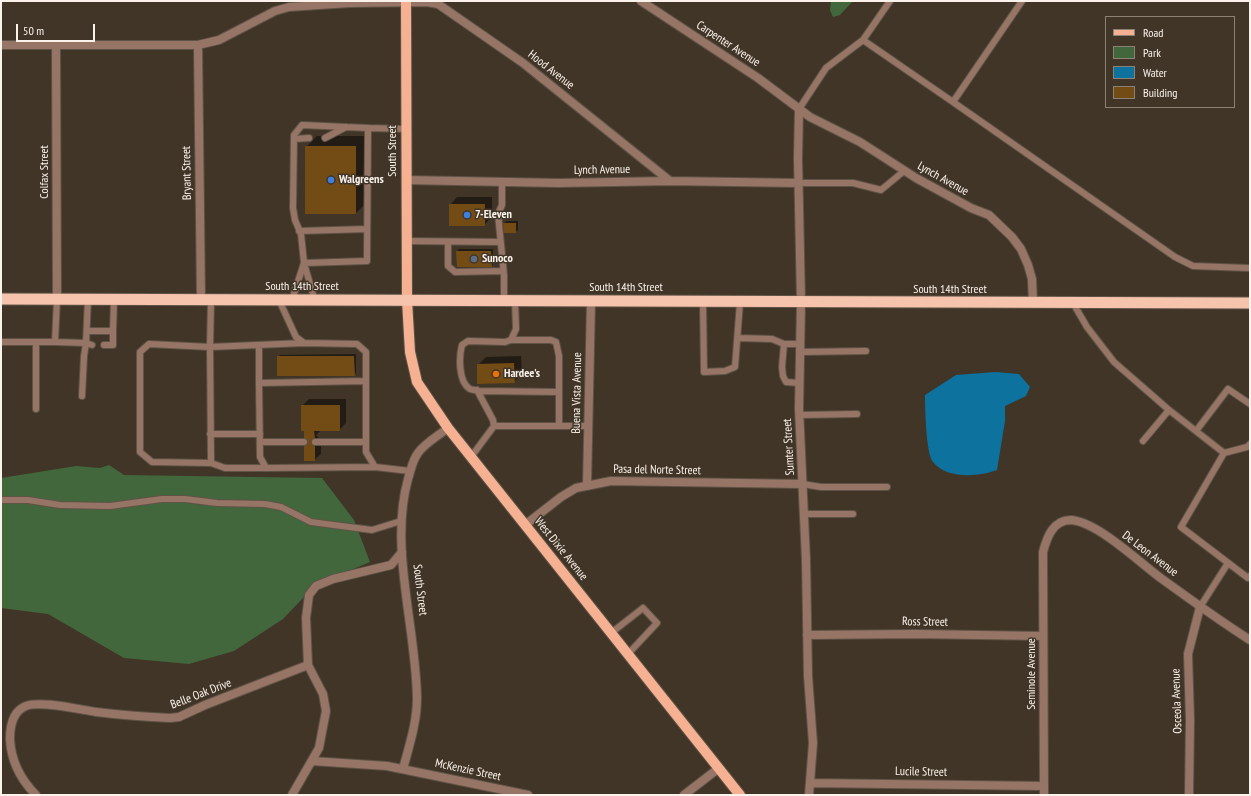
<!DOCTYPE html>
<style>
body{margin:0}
#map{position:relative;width:1251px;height:796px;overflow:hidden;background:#403527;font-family:"PT Sans Narrow",sans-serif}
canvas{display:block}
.frame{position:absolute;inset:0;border:2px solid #fbf3eb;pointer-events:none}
.legend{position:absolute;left:1105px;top:16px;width:130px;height:92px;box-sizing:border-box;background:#403527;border:1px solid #8b8175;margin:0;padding:5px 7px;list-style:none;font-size:12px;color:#fbf3eb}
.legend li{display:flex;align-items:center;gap:8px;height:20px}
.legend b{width:20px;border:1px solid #8b8175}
.scale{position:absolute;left:16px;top:24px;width:79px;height:18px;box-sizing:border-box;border:2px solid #fbf3eb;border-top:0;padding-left:5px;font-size:12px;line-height:14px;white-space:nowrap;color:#fbf3eb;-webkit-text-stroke:3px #403527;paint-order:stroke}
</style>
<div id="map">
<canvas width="1251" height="796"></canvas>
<div class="frame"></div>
<ul class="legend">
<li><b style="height:5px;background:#f5b192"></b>Road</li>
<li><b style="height:11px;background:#43673c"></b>Park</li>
<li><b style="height:11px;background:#0d729d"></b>Water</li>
<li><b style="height:11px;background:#724b15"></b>Building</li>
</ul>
<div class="scale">50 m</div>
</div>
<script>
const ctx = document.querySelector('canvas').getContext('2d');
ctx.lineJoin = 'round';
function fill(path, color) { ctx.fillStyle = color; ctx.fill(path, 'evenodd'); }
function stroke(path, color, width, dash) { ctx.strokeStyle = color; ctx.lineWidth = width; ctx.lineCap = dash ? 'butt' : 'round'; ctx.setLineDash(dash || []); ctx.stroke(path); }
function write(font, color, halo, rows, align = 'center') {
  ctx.font = font + ' "PT Sans Narrow",sans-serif'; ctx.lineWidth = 3; ctx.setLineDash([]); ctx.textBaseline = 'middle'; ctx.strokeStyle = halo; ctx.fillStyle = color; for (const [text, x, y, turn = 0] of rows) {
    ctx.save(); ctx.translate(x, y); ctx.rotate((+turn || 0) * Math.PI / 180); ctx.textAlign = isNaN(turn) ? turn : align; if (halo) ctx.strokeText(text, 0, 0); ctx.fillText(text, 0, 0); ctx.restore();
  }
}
fill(new Path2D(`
 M831 1H853L840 15 833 17 830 10Z
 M109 465 124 475 322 478 354 520 370 562 332 578 303 598 283 619 234 651 189 664 124 658 48 614 1 608V478L76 466 100 468Z`), '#43673c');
fill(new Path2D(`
 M996 372 1019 374 1030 387 1026 396 1005 406V421L997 470C979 477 946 479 933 462 926 454 925 408 925 395L956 375Z`), '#0d729d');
fill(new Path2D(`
 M317 136H366V203L356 213 306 147Z
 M457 197H492V217L484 225 450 205Z
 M507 221H518V230L515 232 504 223Z
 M459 249H493V264L491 266 457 251Z
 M356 354V373L354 375 278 357 280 355Z
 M521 356 522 374 514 382 478 365 486 357Z
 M309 399H346V423L339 430H321L316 435 321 440V454L314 460 302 406Z`), '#0007');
fill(new Path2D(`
 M305 146H356V214H305Z
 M449 204H485V226H449Z
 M503 223H516V233H504Z
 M456 251H491L492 267H457Z
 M277 356H354L355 376H277Z
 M514 363 515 383 477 384V364Z
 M301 405H340V431H314L315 438 311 442 315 446V461H304V446L308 442 304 438V431H301Z`), '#724b15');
const service = new Path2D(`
 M1022 1 953 102 1175 257 1193 266 1248 268
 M863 40 953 102
 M799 109 826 68 863 40 890 1
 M325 138 346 127
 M294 139 309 138
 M502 182V205L498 214 504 275V301
 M798 183H853L881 190 904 171
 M299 231 367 229
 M407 241 500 242
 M448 242V266L455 272 503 271
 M304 263 367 261 368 128 406 129
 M211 300 210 347 149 344 140 352V452L152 462 211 463 210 347 304 343 357 344 366 352V452L375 467 410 471
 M279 300 296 337 304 343
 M292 300 304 263
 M315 301 304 263 301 234 295 220 293 208 294 135 302 125 368 128
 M515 301 516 329 511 340 505 342 468 341 462 345C459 356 458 382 470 389 472 390 476 390 479 391L559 392
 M703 302 704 372 725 371 735 367 740 302
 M1073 303 1087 327 1114 362 1169 410 1143 441
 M88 331H113L114 300
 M739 338 772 339 784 344H800
 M511 340H551L556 342 559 356V426
 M1 342H55L57 299
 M55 342 86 343 88 299
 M36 343V409
 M784 344 782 367 783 376 786 382 799 383
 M104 345H113V331
 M259 345V383L366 381
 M799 352 866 351
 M259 383 260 457 266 468 375 467
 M82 396 84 356 86 343 92 345
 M1169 410 1224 453 1181 527 1248 578 1250 576
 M799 415 857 414
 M494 426H588
 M1196 431 1228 389 1250 404
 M210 434H260
 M260 442H304
 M315 442H366
 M1224 453 1247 447 1250 444
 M471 457 494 426 493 420 477 390
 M211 463 225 468H266
 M802 484 821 487H887
 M1 500H28L60 505 110 506 162 499H185L217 503 265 504 281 507 311 522 372 530 401 521
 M804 514H853
 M1200 607 1228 563
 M611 633 643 608 657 623 628 654`);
const minor = new Path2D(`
 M641 1 758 78 810 117 860 142 916 178 971 208 989 215 1012 237 1021 249 1028 265 1032 279 1033 303
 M1 45H198L219 40 275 11 289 7 349 3 427 2 438 4 523 63 670 181
 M56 45 57 299
 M198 45 201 300
 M799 109 798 158 801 302 799 409 806 560 808 676 813 743 809 795
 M406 180 558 183 670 181 798 183
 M587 485 591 301
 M525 525 561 497 576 488 611 481 802 484
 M807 635 915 634 1043 636
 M312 761 387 766 528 795
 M403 769C409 746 417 723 417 698 416 627 389 547 408 479 411 470 412 461 418 453 425 443 438 436 448 428
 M810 783 1044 786
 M36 795C20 779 11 761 10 739 10 726 13 711 26 706 40 700 81 710 96 712 121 715 145 717 170 718L179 717 205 705 308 665
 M292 795 319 748 326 711 323 694 308 665 306 618 309 595 316 586 333 579 391 565 402 552
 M684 795 719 768
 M1044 795 1043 552C1047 537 1053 520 1071 520 1098 522 1140 563 1162 579 1191 600 1220 621 1250 640
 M1189 795 1190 720 1188 654 1200 607`);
const primary = new Path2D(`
 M406 1 407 300 410 352 417 382 448 428 740 795`);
const trunk = new Path2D(`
 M1 299 1250 303`);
stroke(service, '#5e5346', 8);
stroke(minor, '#5e5346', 10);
stroke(primary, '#5e5346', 12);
stroke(trunk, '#5e5346', 13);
stroke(service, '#967566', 6);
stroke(minor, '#967566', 8);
stroke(primary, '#f5b192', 10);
stroke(trunk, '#f6c4ad', 11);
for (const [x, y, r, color] of [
 [331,180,4,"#3f7fe0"],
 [467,215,4,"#3f7fe0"],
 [474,259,4,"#5c6f8a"],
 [496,374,4,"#e8710a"]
]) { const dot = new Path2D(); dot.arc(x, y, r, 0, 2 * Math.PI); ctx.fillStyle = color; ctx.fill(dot); stroke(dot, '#403527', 1.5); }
write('12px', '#fbf3eb', '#403527', [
 ["Carpenter Avenue",728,44,33],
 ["Hood Avenue",551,70,38],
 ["South Street",393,151,-90],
 ["Lynch Avenue",602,170,-1],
 ["Colfax Street",45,172,-90],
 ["Bryant Street",187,173,-91],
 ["Lynch Avenue",943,179,29],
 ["South 14th Street",302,287],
 ["South 14th Street",626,288],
 ["South 14th Street",950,290],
 ["Buena Vista Avenue",577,393,-89],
 ["Sumter Street",789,447,-93],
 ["Pasa del Norte Street",657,470,1],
 ["West Dixie Avenue",561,549,51],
 ["De Leon Avenue",1150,554,37],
 ["South Street",420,590,83],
 ["Ross Street",925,622,1],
 ["Seminole Avenue",1032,674,-90],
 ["Belle Oak Drive",201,694,-21],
 ["Osceola Avenue",1177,701,-92],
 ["McKenzie Street",468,770,12],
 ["Lucile Street",921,772,1]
]);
write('bold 12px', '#fbf3eb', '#403527', [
 ["Walgreens",339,180],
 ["7-Eleven",475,215],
 ["Sunoco",482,259],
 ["Hardee's",504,374]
], 'left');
</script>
